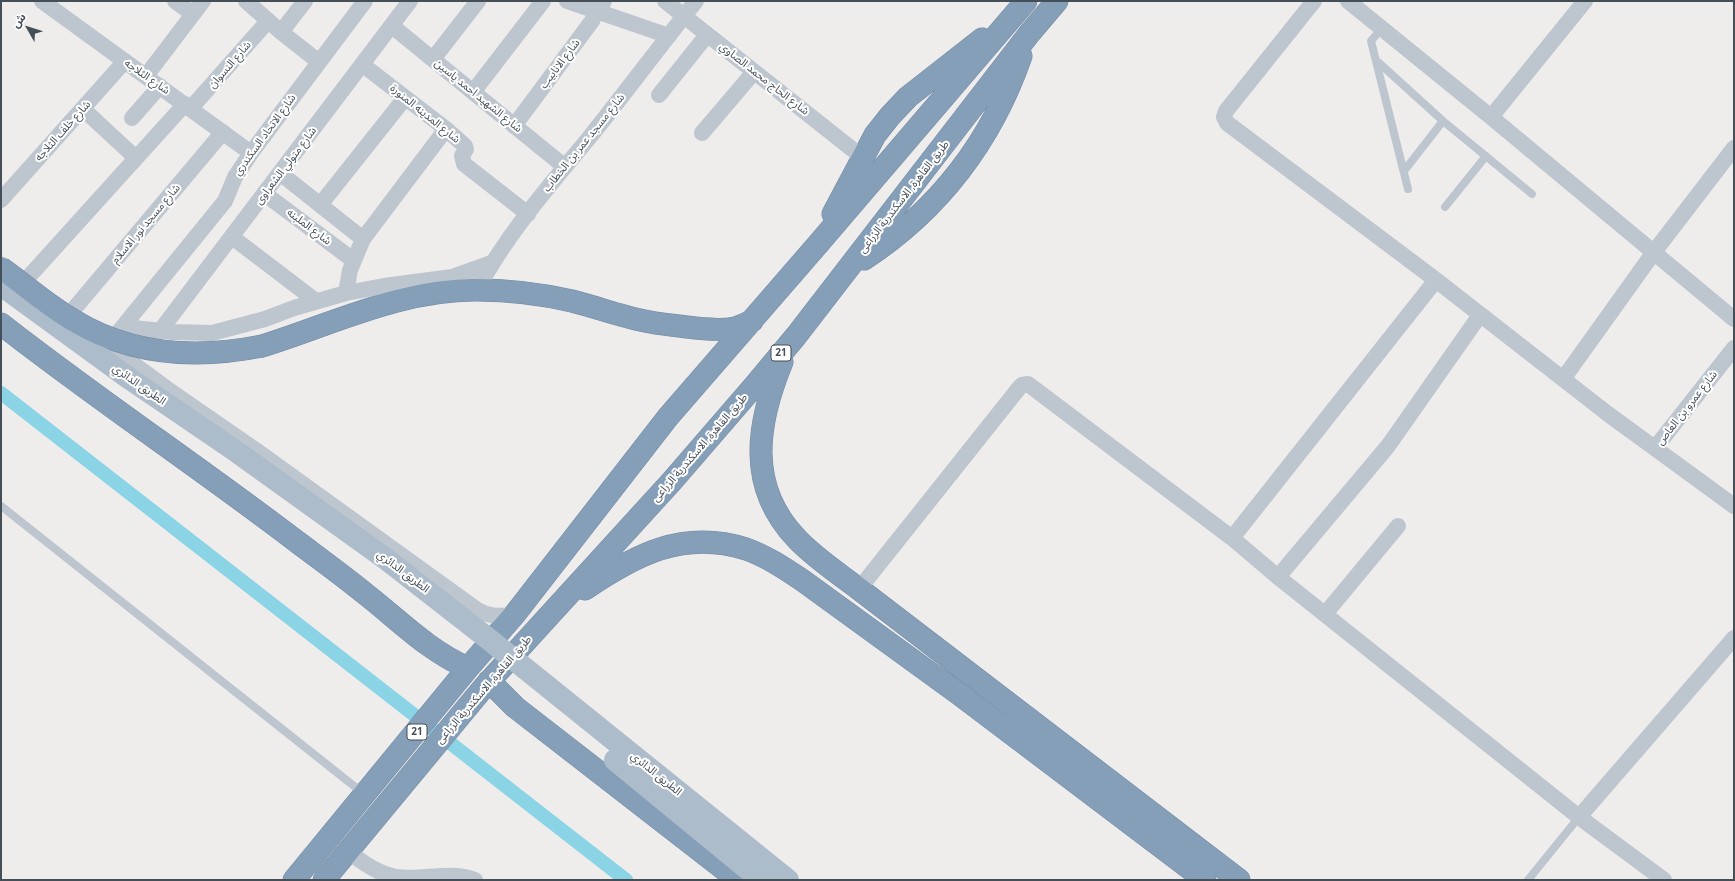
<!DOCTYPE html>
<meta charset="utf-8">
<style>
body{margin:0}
#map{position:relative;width:1735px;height:881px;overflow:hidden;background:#efecec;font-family:"Open Sans","Noto Sans Arabic",sans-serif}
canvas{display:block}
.frame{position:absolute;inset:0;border:2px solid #454f58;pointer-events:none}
.north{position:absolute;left:8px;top:8px;width:40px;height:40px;-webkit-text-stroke:3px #fff;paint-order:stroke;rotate:309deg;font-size:11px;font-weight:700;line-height:16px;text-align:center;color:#454f58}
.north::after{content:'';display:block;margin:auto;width:14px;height:18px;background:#454f58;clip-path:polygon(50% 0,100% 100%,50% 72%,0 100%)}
</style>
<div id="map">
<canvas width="1735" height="881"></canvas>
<div class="frame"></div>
<div class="north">ش</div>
</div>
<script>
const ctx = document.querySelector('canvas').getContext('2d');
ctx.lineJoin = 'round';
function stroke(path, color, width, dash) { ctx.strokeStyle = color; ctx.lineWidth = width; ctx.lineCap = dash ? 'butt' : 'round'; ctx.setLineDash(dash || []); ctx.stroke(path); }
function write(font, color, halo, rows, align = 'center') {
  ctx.font = font + ' "Open Sans","Noto Sans Arabic",sans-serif'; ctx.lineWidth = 4; ctx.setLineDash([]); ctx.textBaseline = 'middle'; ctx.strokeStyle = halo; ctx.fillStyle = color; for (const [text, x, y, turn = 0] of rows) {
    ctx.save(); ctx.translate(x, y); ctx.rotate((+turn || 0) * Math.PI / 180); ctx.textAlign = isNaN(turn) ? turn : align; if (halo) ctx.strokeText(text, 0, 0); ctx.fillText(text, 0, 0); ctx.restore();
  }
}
stroke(new Path2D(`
 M1 393 626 880`), '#8ad4e6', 14);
const highway = new Path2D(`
 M833 214 875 135 890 116 908 97 982 39
 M864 259C939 210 992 140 1021 56
 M1 324C97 399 199 467 296 541 320 559 345 577 368 596 401 622 429 651 468 668
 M262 346C333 324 402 289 478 290 509 290 541 294 572 301 596 307 620 316 645 321 658 324 673 325 687 327 702 329 719 331 735 328 741 326 747 323 752 321
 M782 362C757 423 746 486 797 539 815 558 838 573 859 589L1239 880
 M585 589C635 555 683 529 746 549 766 556 784 568 802 580L959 694 1205 880
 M489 681 515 707 738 880
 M294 880 468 668 515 614 668 417 819 243 1026 1
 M324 880 484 687 672 481 755 385 796 336 1029 34 1057 1`);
stroke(highway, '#718aa5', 23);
stroke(new Path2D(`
 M1382 28 1371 41 1408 189
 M1378 62 1443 121 1532 194
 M1404 171 1443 121
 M1445 207 1486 156
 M1 506 364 794
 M1528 880 1579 817`), '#bdc6ce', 8);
stroke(new Path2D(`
 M42 1 251 153
 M175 1 193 14
 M246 1 281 32 319 62
 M567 1 669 36
 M665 1 862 157
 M1314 1 1226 111 1224 117 1227 123 1436 280 1608 414 1734 506
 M1348 1 1491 117 1734 319
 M392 26 565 167
 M281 32 305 1
 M433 59 478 1
 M363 65 446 129 465 146 466 149 462 156 464 164 528 214
 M146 76 203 1
 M473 92 543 1
 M659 95 707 35
 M191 108 268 21
 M83 109 136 158
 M1491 117 1585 1
 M132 118 160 86
 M514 126 592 21 596 11 604 1
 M702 133 754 72
 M280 173 363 239
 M265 194 353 260
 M1 200 125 61
 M320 205 405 98
 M232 237 316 301
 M24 282 185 104
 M477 290C507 234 549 186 589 138 625 93 660 46 696 1
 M346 293 350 270 363 239 446 129
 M68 316 223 132
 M123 327 172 332 212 333 265 319 294 308 346 293 384 286 452 277 491 263
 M160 331 410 1
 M101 340 166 388 260 453 476 609C489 617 500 617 515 614
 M108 345 225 201 235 177 251 153 365 1
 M1563 379 1654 252 1734 148
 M1655 448 1734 348
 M1232 538 1436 280
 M1278 577 1388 446 1480 315
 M859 589 1019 388 1022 385 1028 384 1232 538 1278 577 1579 817 1664 880
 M1325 614 1398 526
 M1579 817 1734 638
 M347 851C363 862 376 873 396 877 420 881 452 870 475 880`), '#bdc6ce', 16);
stroke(highway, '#859fb9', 22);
const highwayBridge = new Path2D(`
 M1 268C25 285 47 305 73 320 130 355 197 359 262 346`);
stroke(highwayBridge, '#718aa5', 23, []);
stroke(new Path2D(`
 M1 285 130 379 237 452 386 559 486 637 788 880
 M615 760 761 880`), '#acbcca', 22);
stroke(highwayBridge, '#859fb9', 22);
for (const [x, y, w] of [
 [781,353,20],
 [417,732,20]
]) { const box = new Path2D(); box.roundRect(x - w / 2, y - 8, w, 16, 3); ctx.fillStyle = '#fff'; ctx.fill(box); stroke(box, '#454f58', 1); }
write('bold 10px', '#454f58', null, [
 ["21",781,353],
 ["21",417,732]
]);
write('11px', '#454f58', '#fff', [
 ["شارع الانابيب",560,64,-53],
 ["شارع النسوان",230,65,-49],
 ["شارع الثلاجه",147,77,35],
 ["شارع الحاج محمد الصاوي",764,79,38],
 ["شارع الشهيد احمد ياسين",478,96,39],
 ["شارع المدينه المنورة",425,114,39],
 ["شارع خلف الثلاجه",63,131,-48],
 ["شارع الاتحاد السكندري",265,135,-54],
 ["شارع مسجد عمر بن الخطاب",584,143,-51],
 ["شارع متولي الشعراوى",286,166,-53],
 ["طريق القاهرة, الاسكندرية الزراعى",904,197,-52],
 ["شارع مسجد نور الاسلام",146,224,-50],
 ["شارع الملبنه",309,227,37],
 ["الطريق الدائري",139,385,35],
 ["شارع عمرو بن العاص",1687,408,-52],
 ["طريق القاهرة, الاسكندرية الزراعى",700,448,-49],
 ["الطريق الدائري",403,572,37],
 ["طريق القاهرة, الاسكندرية الزراعى",484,690,-49],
 ["الطريق الدائري",656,774,39]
]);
</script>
